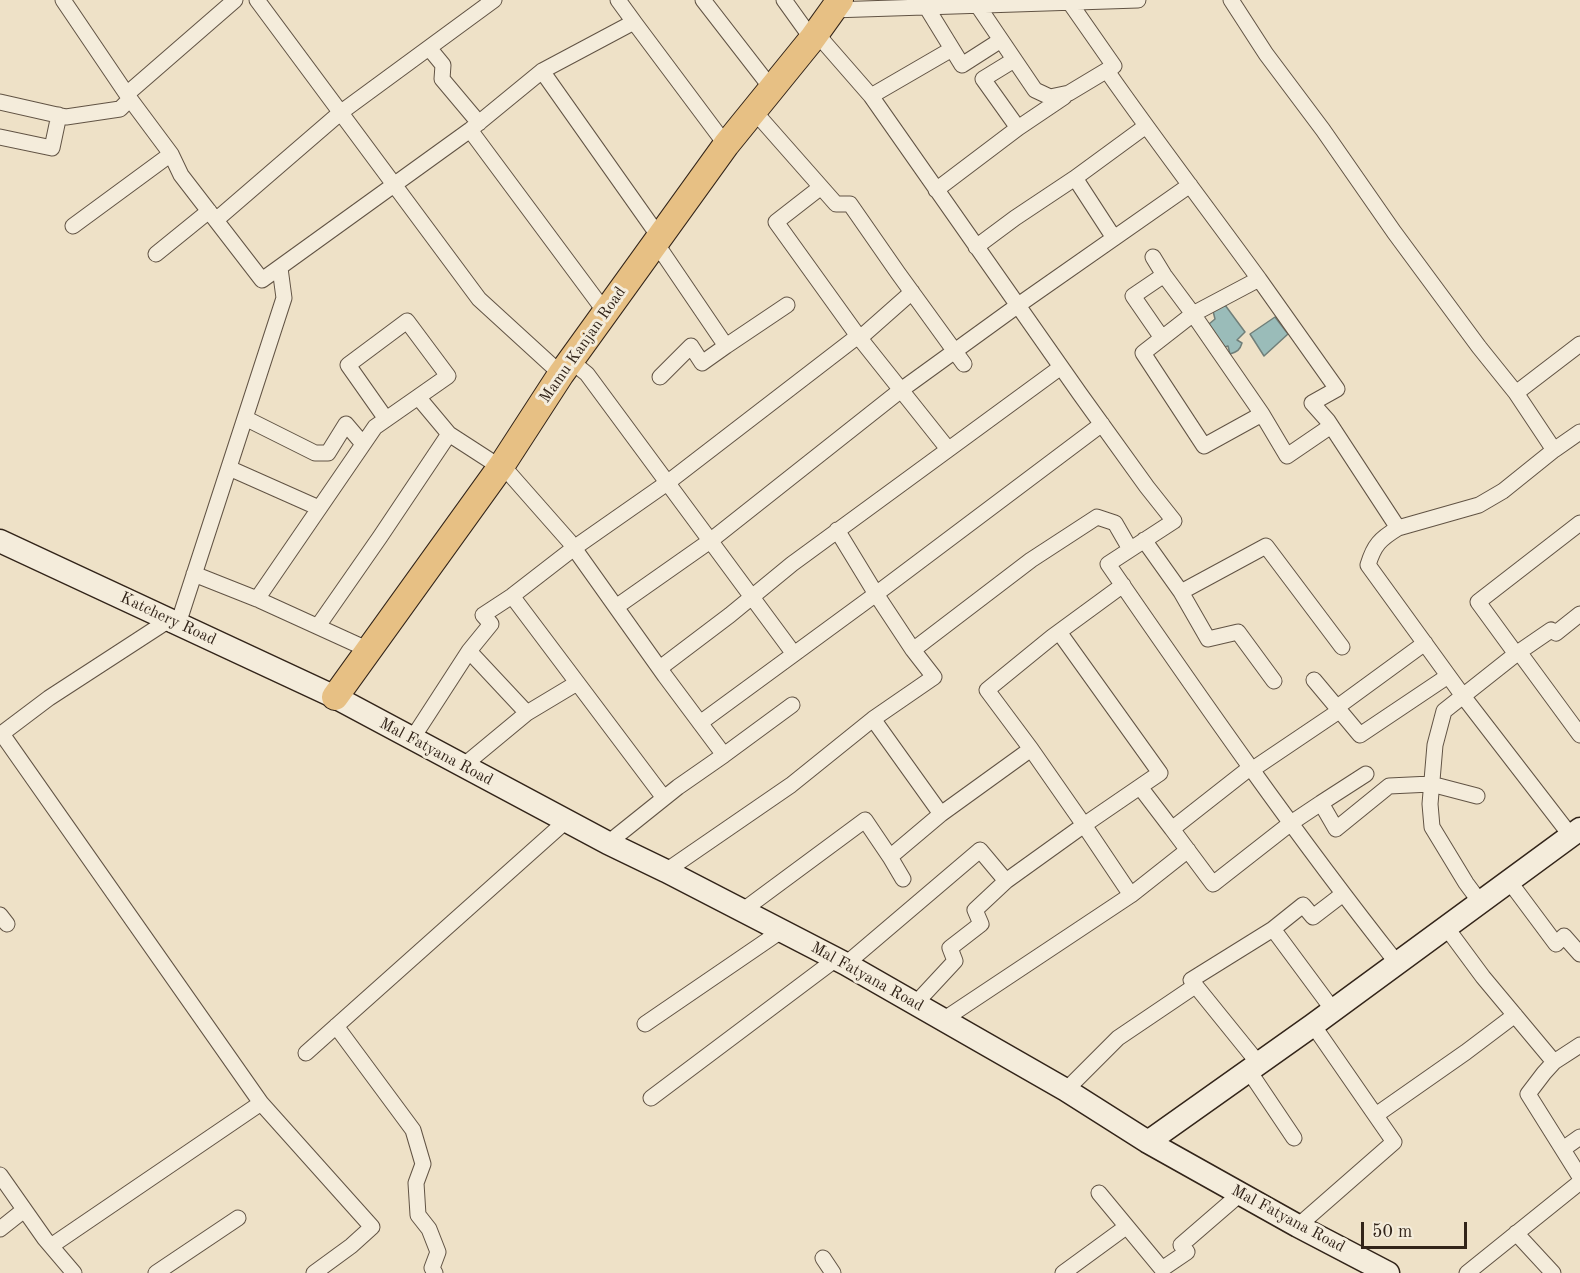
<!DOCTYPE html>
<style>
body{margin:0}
#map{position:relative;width:1580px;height:1273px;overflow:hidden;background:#eee1c7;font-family:"Old Standard TT",serif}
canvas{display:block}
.scale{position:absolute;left:1361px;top:1222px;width:106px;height:27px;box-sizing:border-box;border:3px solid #322419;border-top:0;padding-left:8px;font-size:18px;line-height:21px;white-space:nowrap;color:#322419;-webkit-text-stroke:4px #f4ecdb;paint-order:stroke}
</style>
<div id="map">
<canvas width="1580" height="1273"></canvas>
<div class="scale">50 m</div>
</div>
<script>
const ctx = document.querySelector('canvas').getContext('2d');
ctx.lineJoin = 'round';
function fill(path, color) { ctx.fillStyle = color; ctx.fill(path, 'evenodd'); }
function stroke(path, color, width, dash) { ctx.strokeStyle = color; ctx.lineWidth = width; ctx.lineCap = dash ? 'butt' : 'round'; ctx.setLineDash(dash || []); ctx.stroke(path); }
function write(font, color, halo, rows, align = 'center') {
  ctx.font = font + ' "Old Standard TT",serif'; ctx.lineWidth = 6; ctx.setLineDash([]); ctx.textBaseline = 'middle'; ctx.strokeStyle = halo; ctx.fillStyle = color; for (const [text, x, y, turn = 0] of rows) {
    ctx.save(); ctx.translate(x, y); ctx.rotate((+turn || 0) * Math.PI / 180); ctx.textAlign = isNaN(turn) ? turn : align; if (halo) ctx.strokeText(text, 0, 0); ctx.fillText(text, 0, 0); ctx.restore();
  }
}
const water = new Path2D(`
 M1225 305 1245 332 1237 340 1242 343C1240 350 1237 352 1230 354L1228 346 1218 349 1209 324 1215 319 1213 311Z
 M1275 317 1288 334 1264 356 1250 334Z`);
fill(water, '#9abcb9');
stroke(water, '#707f79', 1.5);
const street = new Path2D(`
 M63 0 130 99 171 154 181 175 262 280 470 130 542 71 634 22 726 145
 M257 0 479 299 561 374
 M618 0 634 22
 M703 0 772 89
 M784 0 812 39
 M1231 0 1266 54 1323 130 1394 232 1479 347 1516 393 1580 344
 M978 6 1035 90 1050 97 1069 93 1114 66 1070 3
 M927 8 962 65 1001 40
 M832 10 1138 0
 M816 33 871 96 1080 394 1147 487 1174 521 1108 564C1201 699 1295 834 1397 963
 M429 48 443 65 442 79 479 123
 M1014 60 983 79 1018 128
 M542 71 660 238
 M1107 71C1156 141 1208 209 1259 279
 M871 96 952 49
 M0 102 66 117 120 109 130 99 128 93 235 0
 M754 111 836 204H850L898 273 964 364
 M470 130 606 313
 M0 137 52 148 59 115
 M1075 178 1146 126
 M821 187 776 222 858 336 948 449
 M936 190 1018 128 1064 97
 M216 220 340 113 494 0
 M73 226 171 154
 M656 243 726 346 787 305
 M976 247 1015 218 1075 178 1114 238
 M156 254 209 211
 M1153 257 1164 275 1193 314 1259 279 1337 389 1312 403 1328 421 1398 528 1479 505 1503 491 1554 450
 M1193 314 1262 414 1204 446 1143 353Z
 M860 338 912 292
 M1162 338 1133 296 1164 275
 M571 361 587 374 794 654
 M660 377 691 346 702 363 726 346
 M1516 393 1554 450 1580 432
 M1262 414 1287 456 1331 426
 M245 418 315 453H328L346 424 363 444
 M386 419 348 365 407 321 448 376 418 397
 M502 465 569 541 665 676 724 755 792 705
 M229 468 319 508
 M1398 528C1380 539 1374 545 1368 565L1463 696 1571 836
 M837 530 876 594 1102 424
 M1144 540 1181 592
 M194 574 257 599 369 650
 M512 596 664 798
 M257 599 375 427 418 397 449 434 500 467
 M616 607 710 541 901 390 1017 306 1190 185
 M178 624 284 298 280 268
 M318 626 380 537 449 434
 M913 650 1031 560 1097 517 1115 523 1130 549
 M469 651 491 624 483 615 512 596 574 548 667 483 858 336
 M1519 652 1580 735
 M1516 654 1478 602 1580 523
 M660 668 730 615 792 564 1061 367
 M1314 680 1360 735 1448 676
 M1274 681 1238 632 1208 639 1181 592 1266 546 1342 647
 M1336 708 1425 643
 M873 719 941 814 1031 749 987 690 1052 637 1123 585
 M2 734 261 1103 372 1227 351 1246 314 1273
 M0 735 49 698 169 620
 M412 739 469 651 527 713
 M463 766 527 713 577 683
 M1251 767 1172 829 1213 884 1291 823 1321 803 1336 829 1389 786 1431 784 1477 796
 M1253 769 1339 711
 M1140 787 1172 829
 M1321 803 1366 774
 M608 843 678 787 724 755
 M890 857 903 879
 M666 871 791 785 873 719 934 677 913 650 876 594 700 723
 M1006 881 1084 825 1031 749
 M1509 881 1556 944 1564 936 1580 954
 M1131 895 1188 850
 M1480 902 1466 883 1432 827 1430 804 1435 745 1444 711 1516 654 1551 630 1556 633 1580 614
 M742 911 865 820 890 857 941 814
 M0 915 7 924
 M1446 927 1483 977 1554 1062 1544 1073 1528 1094 1580 1177
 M1273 929 1303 905 1313 917 1343 894
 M846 964 980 850 1006 881 975 910 981 924 950 948 955 961 916 1003
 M943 1020 1131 895 1084 825 1160 773 1059 632
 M645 1024 781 931
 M336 1026 413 1130 423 1164 416 1183 418 1215 429 1229 438 1252 432 1268 435 1273
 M306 1053 566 821
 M1554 1062 1580 1045
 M1259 1064 1191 980 1273 929 1333 1010
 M1249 1071 1294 1138
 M1066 1090 1118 1038 1195 986
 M651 1098 836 959
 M1376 1115 1466 1052 1515 1015
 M1563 1149 1580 1137
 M0 1175 45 1239 74 1273
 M1099 1193 1162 1269 1187 1252 1181 1245 1240 1194
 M1298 1226 1394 1142 1313 1025
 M0 1229 24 1210
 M1516 1233 1553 1273
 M51 1246 261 1103
 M823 1258 833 1273
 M156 1273 238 1218
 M1063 1273 1126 1227
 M1467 1273 1580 1182`);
const secondary = new Path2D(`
 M0 541 335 697 608 843 666 871 846 964 1066 1090 1148 1142 1298 1226 1388 1273
 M1148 1142 1313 1025 1580 829`);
const primary = new Path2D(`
 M335 697 502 465 561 374 726 145 812 39 840 0`);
stroke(street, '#615344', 17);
stroke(secondary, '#322419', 25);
stroke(primary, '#322419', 28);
stroke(street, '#f4ecdb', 15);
stroke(secondary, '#f4ecdb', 22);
stroke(primary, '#e7c084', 26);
write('16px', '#322419', '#f4ecdb', [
 ["Mamu Kanjan Road",583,345,-55],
 ["Katchery Road",168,619,25],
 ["Mal Fatyana Road",436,752,28],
 ["Mal Fatyana Road",867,977,29],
 ["Mal Fatyana Road",1288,1219,28]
]);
</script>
